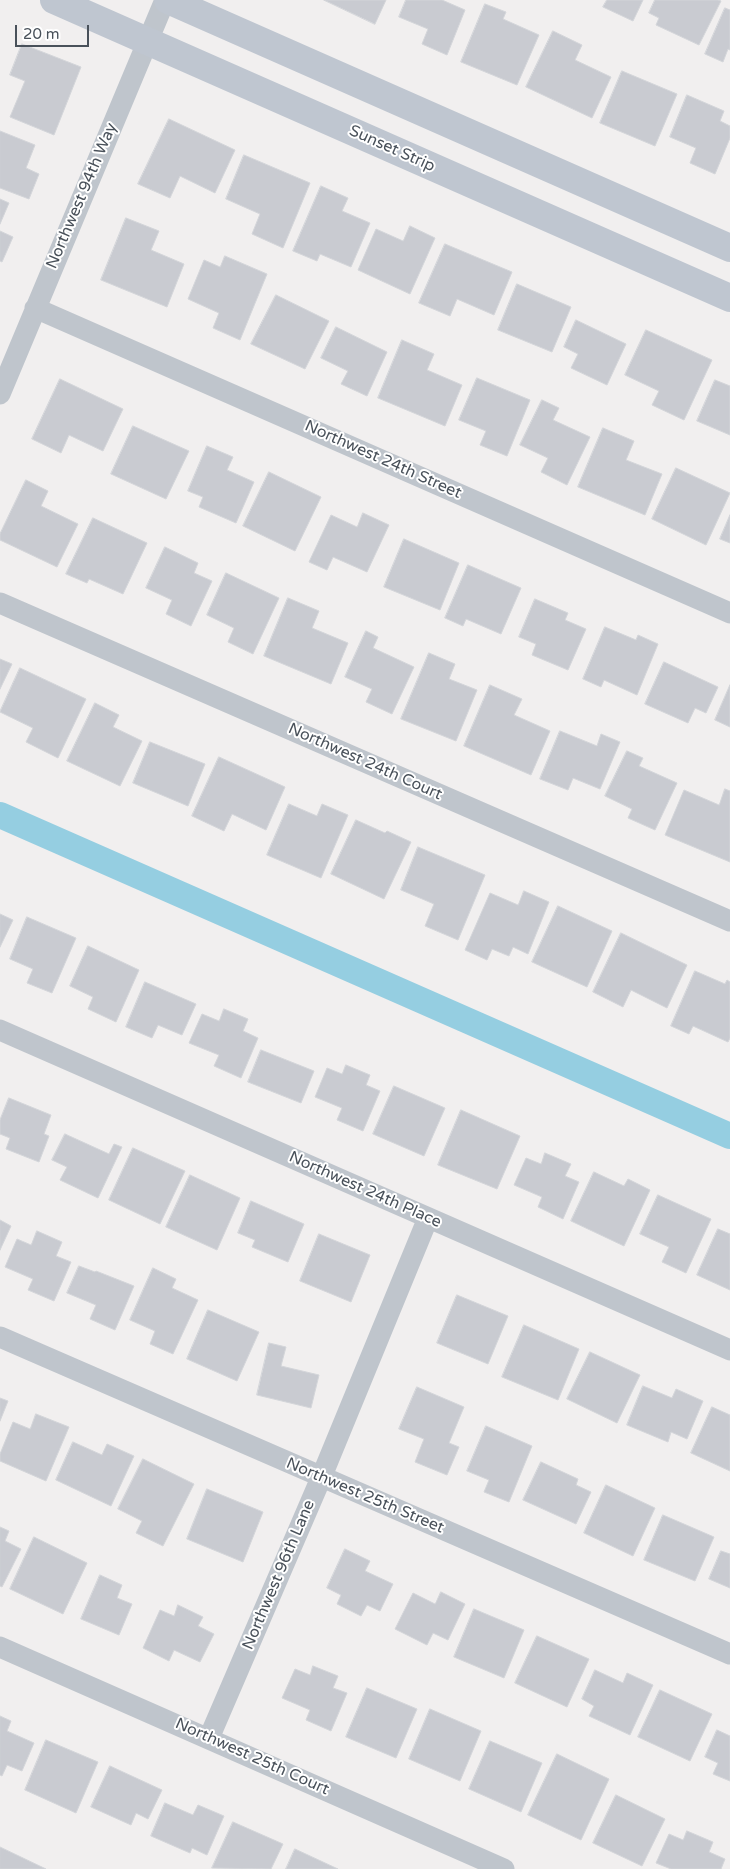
<!DOCTYPE html>
<style>
body{margin:0}
#map{position:relative;width:730px;height:1869px;overflow:hidden;background:#f1efef;font-family:"Varela Round",sans-serif}
canvas{display:block}
.scale{position:absolute;left:15px;top:25px;width:74px;height:22px;box-sizing:border-box;border:2px solid #49515a;border-top:0;padding-left:6px;font-size:15px;line-height:18px;white-space:nowrap;color:#49515a;-webkit-text-stroke:4px #fff;paint-order:stroke}
</style>
<div id="map">
<canvas width="730" height="1869"></canvas>
<div class="scale">20 m</div>
</div>
<script>
const ctx = document.querySelector('canvas').getContext('2d');
ctx.lineJoin = 'round';
function stroke(path, color, width, dash) { ctx.strokeStyle = color; ctx.lineWidth = width; ctx.lineCap = dash ? 'butt' : 'round'; ctx.setLineDash(dash || []); ctx.stroke(path); }
function fill(path, color) { ctx.fillStyle = color; ctx.fill(path, 'evenodd'); }
function write(font, color, halo, rows, align = 'center') {
  ctx.font = font + ' "Varela Round",sans-serif'; ctx.lineWidth = 4; ctx.setLineDash([]); ctx.textBaseline = 'middle'; ctx.strokeStyle = halo; ctx.fillStyle = color; for (const [text, x, y, turn = 0] of rows) {
    ctx.save(); ctx.translate(x, y); ctx.rotate((+turn || 0) * Math.PI / 180); ctx.textAlign = isNaN(turn) ? turn : align; if (halo) ctx.strokeText(text, 0, 0); ctx.fillText(text, 0, 0); ctx.restore();
  }
}
stroke(new Path2D(`
 M0 815 730 1136`), '#95cee1', 26);
const building = new Path2D(`
 M324 0H386L375 24Z
 M406 0H442L465 10 447 55 422 44 428 29 399 17Z
 M607 0H643L633 21 603 7Z
 M655 0H718L721 1 699 45 656 25 659 18 649 13Z
 M485 4 506 12 503 19 539 35 517 85 461 62Z
 M725 8 730 10V50L728 49 723 62 705 54Z
 M553 31 582 45 575 60 611 77 592 118 526 87Z
 M22 44 81 67 54 135 10 117 25 81 10 75Z
 M622 71 677 94 655 146 600 123Z
 M687 95 724 111 720 121 730 126V138L715 174 690 163 696 148 670 137Z
 M169 119 235 150 215 193 180 176 170 198 138 184Z
 M0 131 35 145 26 168 39 174 29 199 0 188Z
 M244 155 310 183 283 248 252 234 260 214 226 199Z
 M321 186 348 198 342 211 370 223 351 267 320 254 317 261 293 251Z
 M0 199 9 203 0 224Z
 M126 218 159 231 151 250 184 264 167 307 101 280Z
 M410 226 435 238 410 294 358 270 376 229 403 241Z
 M0 231 13 237 2 262 0 261Z
 M445 244 512 272 494 315 457 299 450 316 419 303Z
 M225 256 267 274 240 340 213 328 219 313 188 299 204 260 220 267Z
 M517 284 571 307 552 352 498 330Z
 M276 295 329 321 305 369 251 344Z
 M576 320 626 344 607 385 571 368 578 354 564 347Z
 M336 327 387 352 367 396 341 384 348 371 321 358Z
 M646 330 712 360 684 420 652 405 659 391 625 375Z
 M402 340 434 354 427 370 462 385 445 426 378 398Z
 M477 378 530 400 507 456 480 445 486 431 459 420Z
 M60 379 123 409 103 451 69 435 61 453 32 439Z
 M715 380 730 386V435L697 421Z
 M542 400 559 408 553 420 590 437 567 485 541 472 548 458 520 445Z
 M133 426 189 451 166 499 111 474Z
 M603 428 634 441 626 460 662 474 645 515 578 487Z
 M207 446 233 457 227 470 254 482 236 523 199 507 203 497 188 491Z
 M676 468 730 493 706 545 652 519Z
 M269 472 321 497 295 551 243 526Z
 M26 480 48 491 41 506 78 524 57 567 0 540V534Z
 M363 513 389 525 367 572 333 557 327 570 309 562 331 515 357 527Z
 M730 515V543L720 539Z
 M93 518 147 543 123 594 89 579 87 583 66 574Z
 M404 539 459 563 440 610 384 587Z
 M165 547 198 563 194 573 212 581 191 626 166 614 172 600 146 588Z
 M468 565 521 588 501 634 466 619 463 626 445 618Z
 M226 573 279 598 253 654 228 642 234 628 207 615Z
 M288 598 319 611 312 628 348 643 331 684 264 656Z
 M535 599 568 613 565 620 586 629 568 670 532 655 536 644 519 637Z
 M605 627 636 640 638 635 658 644 637 695 604 680 601 687 583 679Z
 M366 631 378 637 373 648 414 667 392 714 366 702 372 689 345 677Z
 M429 653 455 664 449 679 477 690 456 741 401 719Z
 M0 659 12 664 0 689Z
 M664 662 718 687 706 713 695 708 688 723 645 704Z
 M20 668 86 699 58 758 26 742 33 728 0 712Z
 M490 685 522 699 514 715 550 731 531 775 464 746Z
 M730 685V727L715 720Z
 M95 703 119 715 113 727 142 741 120 786 67 761Z
 M560 731 597 746 601 734 620 742 600 789 573 778 568 790 540 779Z
 M150 742 205 764 188 806 133 783Z
 M627 751 643 758 639 766 677 783 655 830 628 818 632 809 605 796Z
 M219 757 285 787 266 830 232 814 224 831 192 816Z
 M725 789 730 791V862L665 835 684 790 719 805Z
 M289 804 317 816 322 804 348 815 321 878 267 855Z
 M356 820 385 833 387 831 411 842 384 899 331 874Z
 M418 847 485 875 458 940 425 926 434 904 401 890Z
 M524 891 549 902 528 954 513 947 509 956 492 949 487 960 465 950 490 893 518 905Z
 M558 906 612 931 587 987 532 962Z
 M0 914 13 920 0 947Z
 M27 917 76 938 52 993 27 983 33 969 10 959Z
 M621 933 687 965 667 1008 631 990 623 1007 593 992Z
 M88 946 139 970 116 1022 88 1009 93 997 70 986Z
 M695 971 725 984 727 980 730 982V1038L728 1042 693 1026 689 1034 671 1026Z
 M145 982 196 1004 182 1035 158 1025 152 1038 126 1027Z
 M224 1009 248 1019 243 1031 258 1038 241 1078 214 1066 219 1055 189 1043 202 1014 219 1021Z
 M261 1050 314 1071 301 1103 248 1082Z
 M346 1065 370 1075 366 1085 380 1091 363 1131 337 1120 342 1108 315 1097 327 1068 342 1074Z
 M394 1086 445 1108 424 1156 373 1134Z
 M9 1098 51 1115 44 1134 49 1136 39 1162 6 1149 10 1138 0 1134V1120Z
 M461 1110 520 1136 497 1189 438 1165Z
 M65 1134 109 1154 114 1144 122 1147 98 1198 60 1180 67 1167 52 1160Z
 M133 1148 185 1171 160 1224 109 1200Z
 M545 1153 571 1164 565 1176 579 1182 563 1219 538 1207 542 1197 514 1185 526 1158 541 1164Z
 M594 1172 624 1186 628 1179 650 1190 624 1246 571 1221Z
 M190 1175 240 1198 217 1250 166 1227Z
 M658 1195 711 1219 686 1273 662 1262 669 1247 640 1234Z
 M251 1201 304 1224 288 1262 252 1247 255 1240 238 1233Z
 M0 1220 11 1226 0 1250Z
 M718 1229 730 1234V1290L697 1275Z
 M37 1231 62 1242 56 1256 71 1262 54 1301 28 1290 33 1279 5 1267 17 1239 31 1245Z
 M319 1234 370 1255 351 1302 300 1281Z
 M79 1266 95 1272 96 1271 134 1286 115 1330 90 1319 96 1305 67 1293Z
 M153 1268 176 1279 172 1288 198 1300 173 1354 150 1344 155 1331 130 1320Z
 M457 1295 508 1316 488 1364 437 1343Z
 M208 1310 259 1332 237 1381 187 1359Z
 M524 1325 579 1349 558 1400 502 1377Z
 M269 1343 286 1347 281 1366 319 1375 311 1408 257 1395Z
 M590 1352 640 1375 617 1423 567 1399Z
 M643 1386 672 1398 676 1389 703 1401 687 1439 671 1432 668 1442 627 1425Z
 M417 1387 464 1407 449 1443 459 1447 447 1475 415 1462 424 1439 399 1429Z
 M0 1398 8 1401 0 1421Z
 M712 1407 730 1415V1471L691 1453Z
 M36 1414 69 1427 46 1481 0 1461V1454L13 1422 30 1429Z
 M486 1426 532 1446 509 1502 484 1492 489 1480 467 1471Z
 M73 1442 102 1455 107 1444 134 1456 111 1506 56 1480Z
 M143 1459 194 1484 163 1546 136 1533 142 1521 118 1509Z
 M541 1462 578 1479 576 1485 591 1492 576 1524 523 1500Z
 M606 1485 655 1508 633 1556 584 1533Z
 M207 1489 263 1512 243 1562 187 1539Z
 M663 1515 714 1537 695 1581 644 1560Z
 M0 1527 9 1531 5 1541 21 1549 2 1587 0 1586Z
 M34 1537 87 1563 63 1614 10 1589Z
 M345 1549 370 1561 365 1571 393 1584 380 1611 367 1605 361 1616 337 1604 341 1595 327 1588Z
 M721 1551 730 1554V1588L709 1579Z
 M100 1575 122 1585 117 1598 132 1604 119 1635 81 1619Z
 M441 1592 465 1604 448 1640 433 1633 427 1645 395 1629 413 1593 435 1604Z
 M178 1605 203 1617 198 1626 214 1634 200 1662 174 1650 169 1661 143 1648 160 1610 174 1616Z
 M474 1609 524 1630 504 1678 454 1657Z
 M537 1636 589 1659 567 1707 515 1683Z
 M313 1666 338 1676 333 1688 347 1693 331 1731 306 1720 310 1710 282 1698 295 1669 310 1675Z
 M595 1670 623 1683 627 1673 653 1685 630 1735 589 1716 594 1706 582 1699Z
 M367 1688 417 1709 396 1758 346 1737Z
 M660 1690 712 1714 690 1761 638 1737Z
 M430 1709 481 1731 460 1781 409 1759Z
 M0 1716 11 1721 7 1731 34 1743 22 1771 7 1765 2 1776 0 1775Z
 M717 1730 730 1736V1781L713 1774 718 1763 705 1757Z
 M46 1740 98 1762 76 1813 25 1790Z
 M490 1741 542 1763 521 1812 469 1789Z
 M557 1754 609 1779 581 1840 528 1815Z
 M110 1766 162 1790 148 1819 136 1813 131 1825 91 1807Z
 M616 1795 665 1819 642 1866 593 1843Z
 M165 1803 193 1815 198 1805 224 1816 207 1855 192 1848 190 1853 151 1836Z
 M233 1822 283 1844 271 1869 212 1868Z
 M687 1831 713 1842 709 1852 725 1859 721 1869H671L656 1863 669 1834 683 1840Z
 M0 1847 46 1869H0Z
 M295 1849 338 1869H286Z`);
fill(building, '#c9cbd1');
stroke(building, '#d3d5d9', 1);
stroke(new Path2D(`
 M35 308 730 613
 M0 394 165 0
 M0 603 730 921
 M0 1030 730 1350
 M0 1337 730 1654
 M0 1647 504 1869
 M209 1738 321 1478 428 1218`), '#bfc5cc', 21);
stroke(new Path2D(`
 M54 0 730 298
 M168 0 730 248`), '#bfc6d0', 28);
write('16px', '#49515a', '#fff', [
 ["Sunset Strip",392,149,24],
 ["Northwest 94th Way",82,196,-67],
 ["Northwest 24th Street",383,460,24],
 ["Northwest 24th Court",365,762,24],
 ["Northwest 24th Place",365,1190,24],
 ["Northwest 25th Street",365,1496,23],
 ["Northwest 96th Lane",279,1575,-67],
 ["Northwest 25th Court",252,1757,24]
]);
</script>
